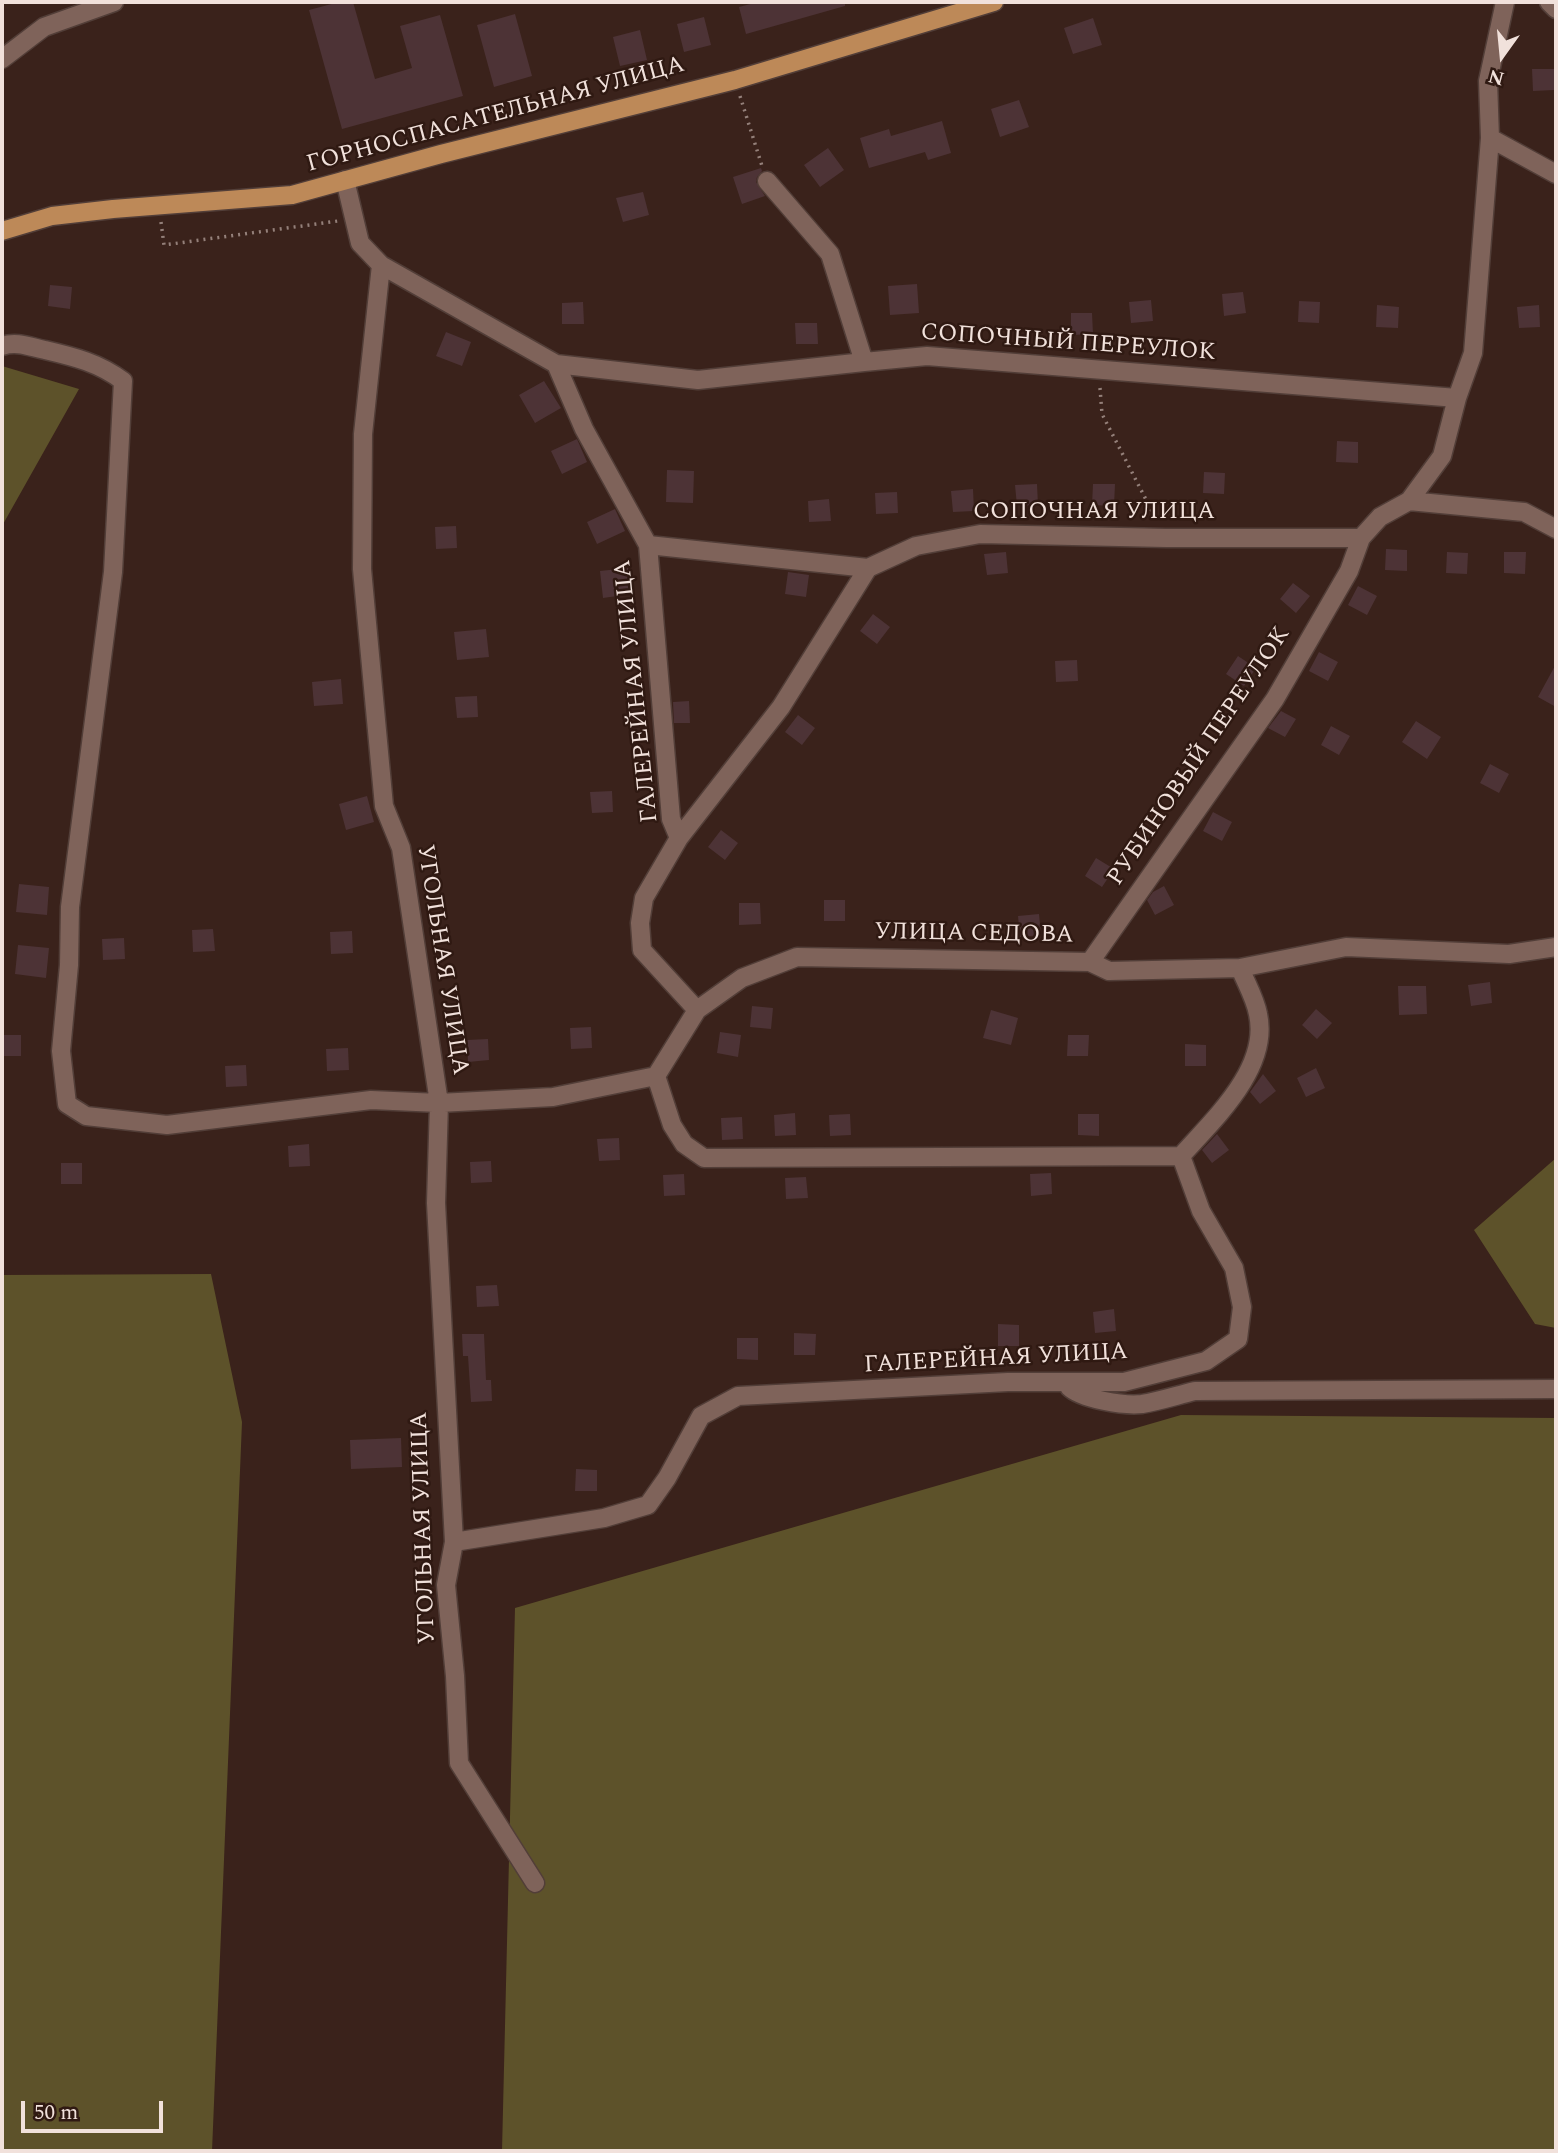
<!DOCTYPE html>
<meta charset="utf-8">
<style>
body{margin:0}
#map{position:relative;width:1558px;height:2153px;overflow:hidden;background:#3a221b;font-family:Spectral,serif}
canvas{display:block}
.frame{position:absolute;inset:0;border:4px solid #f1e1db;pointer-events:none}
.north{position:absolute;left:1467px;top:21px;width:70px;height:70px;-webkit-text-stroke:5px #2f1912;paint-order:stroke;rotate:195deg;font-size:19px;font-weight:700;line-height:28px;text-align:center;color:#f1e1db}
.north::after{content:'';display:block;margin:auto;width:24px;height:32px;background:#f1e1db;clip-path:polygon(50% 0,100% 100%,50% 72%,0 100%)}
.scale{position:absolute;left:21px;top:2101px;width:142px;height:32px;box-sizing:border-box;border:4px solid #f1e1db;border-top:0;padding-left:9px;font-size:21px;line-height:24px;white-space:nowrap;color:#f1e1db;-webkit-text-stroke:5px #2f1912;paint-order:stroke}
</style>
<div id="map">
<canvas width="1558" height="2153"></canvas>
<div class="frame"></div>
<div class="north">N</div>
<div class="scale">50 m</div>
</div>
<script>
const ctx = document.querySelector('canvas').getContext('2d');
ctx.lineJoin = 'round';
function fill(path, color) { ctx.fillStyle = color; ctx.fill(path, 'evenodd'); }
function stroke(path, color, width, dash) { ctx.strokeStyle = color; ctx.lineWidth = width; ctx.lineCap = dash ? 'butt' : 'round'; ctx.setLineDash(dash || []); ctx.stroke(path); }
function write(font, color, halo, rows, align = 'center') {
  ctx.font = font + ' Spectral,serif'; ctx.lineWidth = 5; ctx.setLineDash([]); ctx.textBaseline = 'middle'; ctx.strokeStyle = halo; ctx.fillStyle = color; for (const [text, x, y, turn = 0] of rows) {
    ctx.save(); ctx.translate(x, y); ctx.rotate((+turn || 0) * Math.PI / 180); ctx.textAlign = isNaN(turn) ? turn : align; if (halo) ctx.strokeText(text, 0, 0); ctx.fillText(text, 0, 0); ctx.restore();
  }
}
fill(new Path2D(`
 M2 366 79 389 2 526Z
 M1556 1158V1328L1535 1324 1474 1230Z
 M211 1274 242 1422 212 2151H2V1275Z
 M1181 1415 1556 1418V2151H502L515 1608Z`), '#5d522a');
fill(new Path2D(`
 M339 2H353L375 79 412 68 400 26 440 15 463 96 342 129 309 10Z
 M758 2H845V6L746 34 739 7Z
 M515 14 532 76 494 87 477 25Z
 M704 17 711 45 684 52 677 24Z
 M1093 18 1102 45 1073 54 1064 28Z
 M640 30 647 60 620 66 613 37Z
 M1532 69H1554V90L1533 91Z
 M1019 100 1029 127 1000 137 991 109Z
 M942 121 951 153 928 160 925 152 869 168 860 138 889 129 891 136Z
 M828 148 844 170 820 187 804 165Z
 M761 168 762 171 757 177 756 182 765 196 742 204 733 177Z
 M643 192 649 215 623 222 616 198Z
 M917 284 919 313 890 315 888 286Z
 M50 285 72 287 70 309 48 306Z
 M1243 292 1246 313 1224 316 1222 294Z
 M1151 300 1153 321 1131 323 1129 302Z
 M1299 301 1320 302 1319 323 1298 322Z
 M583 302 584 324H562V303Z
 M1377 305 1399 307 1398 328 1376 327Z
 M1539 305 1540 327 1519 328 1517 307Z
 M1071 313H1092L1093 334 1071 335Z
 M795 323H817L818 344H796Z
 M446 332 471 342 462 366 436 356Z
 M544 381 561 408 535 423 519 395Z
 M577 439 587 462 562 474 551 451Z
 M1337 441 1358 442V463L1336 462Z
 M667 470 694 471 693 503 666 502Z
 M1204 472 1225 473 1224 494 1203 493Z
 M1037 484 1038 505 1017 506 1015 485Z
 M1093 484H1115L1114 506 1092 505Z
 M973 489 974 511 953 512 951 491Z
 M897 492 898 513 876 514 875 493Z
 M829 499 831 521 809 522 808 501Z
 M615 509 625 531 597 544 587 522Z
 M456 526 457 548 436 549 435 527Z
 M1386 549 1407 550V571L1385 570Z
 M1006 552 1008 573 987 575 984 554Z
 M1447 552 1468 553 1467 574 1446 573Z
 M1504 552H1526L1525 574 1504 573Z
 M628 568 631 594 603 598 600 571Z
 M788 572 809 575 806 597 785 594Z
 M1293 583 1310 596 1296 613 1280 599Z
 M1358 586 1377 596 1367 615 1348 605Z
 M873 614 890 627 877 644 860 631Z
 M486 629 489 657 457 660 454 632Z
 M1319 652 1338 662 1328 681 1309 671Z
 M1238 656 1256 668 1244 686 1226 674Z
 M1077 660 1078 681 1056 682 1055 661Z
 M1556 664V707L1538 697Z
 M341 679 343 704 314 706 312 682Z
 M477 696 478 717 457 718 455 697Z
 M689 701 690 723H674L673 702Z
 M1281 711 1296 719 1285 737 1268 728Z
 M798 715 815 728 802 745 785 732Z
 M1416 721 1441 737 1427 759 1402 742Z
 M1331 726 1350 736 1339 755 1321 745Z
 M1490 764 1509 774 1499 793 1480 783Z
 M612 791 613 812 592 813 590 792Z
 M367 796 374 822 346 830 339 804Z
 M1213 812 1232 822 1222 841 1203 831Z
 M721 830 738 843 725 860 708 847Z
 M1096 858 1114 869 1102 887 1085 876Z
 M19 884 49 887 47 915 16 912Z
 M1164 886 1174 905 1155 915 1147 900 1153 892Z
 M824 900H845V921H824Z
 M739 903H760L761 924 739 925Z
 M1039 914 1041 935 1020 937 1018 916Z
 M213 929 215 951 193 952 192 930Z
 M352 931 353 953 331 954 330 932Z
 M124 938 125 959 103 960 102 939Z
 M18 945 49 948 46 978 15 974Z
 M1490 982 1492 1003 1471 1006 1468 985Z
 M1398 986H1426L1427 1014 1399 1015Z
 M752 1006 773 1008 771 1029 750 1027Z
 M1316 1009 1332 1023 1317 1039 1302 1025Z
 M991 1010 1018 1018 1011 1045 983 1038Z
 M591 1027 592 1048 571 1049 570 1028Z
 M720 1032 741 1035 738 1057 717 1053Z
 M2 1035H21V1056H2Z
 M1068 1035H1089L1088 1056H1067Z
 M488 1039 489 1060 468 1062 467 1040Z
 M1185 1044 1206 1045V1066H1185Z
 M348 1048 349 1070 327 1071 326 1049Z
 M246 1065 247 1086 226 1087 225 1066Z
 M1316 1068 1325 1088 1306 1097 1297 1078Z
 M1263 1074 1276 1091 1260 1104 1250 1092Z
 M795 1113 796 1135 775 1136 774 1115Z
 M850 1114 851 1135 830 1136 829 1115Z
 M1078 1114H1099V1136L1078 1135Z
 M742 1117 743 1139 722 1140 721 1118Z
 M1217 1134 1229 1150 1212 1163 1202 1150Z
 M619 1138 620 1160 599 1161 597 1139Z
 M309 1144 310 1166 289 1167 288 1146Z
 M491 1161 492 1182 471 1183 470 1162Z
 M61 1163H82V1184H61Z
 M1051 1173 1052 1194 1031 1196 1030 1174Z
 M684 1174 685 1195 664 1196 663 1175Z
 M806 1177 808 1198 786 1199 785 1178Z
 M497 1285 499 1306 477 1307 476 1286Z
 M1114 1309 1116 1331 1095 1333 1093 1312Z
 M998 1324 1019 1325V1346H998Z
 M794 1333 816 1334 815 1355H794Z
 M462 1334H484L486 1380H491L492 1401 471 1402 468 1356H463Z
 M737 1338H758V1360L737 1359Z
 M401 1438 402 1467 351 1469 350 1440Z
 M576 1469 597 1470V1491H575Z`), '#4d3336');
const minor = new Path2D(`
 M1549 2 1556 9
 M2 59 44 27 114 2
 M1490 138 1556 174
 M345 180 360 243 381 265 363 434 362 569 384 806 401 848 439 1103 436 1203 454 1542 446 1585 455 1676 459 1763 535 1883
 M767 181 830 254 864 362 927 356 1457 398
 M381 265 556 364 584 429 648 545 868 568 916 546 980 534 1166 538H1361L1380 517 1409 501 1524 512 1556 529
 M2 346C17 341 30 347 45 350 75 357 99 363 123 381L113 572 70 907 69 965 61 1051 67 1104 86 1116 167 1125 371 1100 439 1103 553 1097 656 1076 697 1010 742 978 797 957 1090 962 1109 971 1240 968 1346 947 1509 954 1556 947
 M556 364 698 380 864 362
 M1409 501 1442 456 1457 398 1473 353 1490 138 1488 81 1505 2
 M648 545 671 819 679 838 644 898 640 923 642 950 697 1010
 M679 838 781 707 868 568
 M1090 962 1275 699 1349 571 1361 538
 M1181 1156C1214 1119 1270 1068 1258 1014 1255 998 1246 983 1240 968
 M1069 1382V1387C1081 1399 1124 1406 1142 1404 1160 1401 1178 1395 1195 1391L1556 1389
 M454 1542 604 1518 648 1505 667 1478 701 1416 738 1396 1008 1382H1124L1206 1361 1238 1339 1242 1307 1234 1268 1201 1211 1181 1156 704 1158 684 1144 672 1125 656 1076`);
const major = new Path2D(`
 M2 231 52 216 113 209 292 195 441 154 735 80 994 2`);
stroke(minor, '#523e38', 21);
stroke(major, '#523e38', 21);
stroke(new Path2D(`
 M740 96 762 166
 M161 222 164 245 338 221
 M1100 388 1102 414 1157 521`), '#94807a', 3.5, [2, 5]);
stroke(minor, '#7f635a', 18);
stroke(major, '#bd8958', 18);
write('24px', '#f1e1db', '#2f1912', [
 ["ГОРНОСПАСАТЕЛЬНАЯ УЛИЦА",496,116,-15],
 ["СОПОЧНЫЙ ПЕРЕУЛОК",1068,344,4],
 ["СОПОЧНАЯ УЛИЦА",1094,513],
 ["ГАЛЕРЕЙНАЯ УЛИЦА",638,691,-96],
 ["РУБИНОВЫЙ ПЕРЕУЛОК",1200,757,-56],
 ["УЛИЦА СЕДОВА",974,935,1],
 ["УГОЛЬНАЯ УЛИЦА",441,960,81],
 ["ГАЛЕРЕЙНАЯ УЛИЦА",996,1360,-3],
 ["УГОЛЬНАЯ УЛИЦА",425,1528,-92]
]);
</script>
